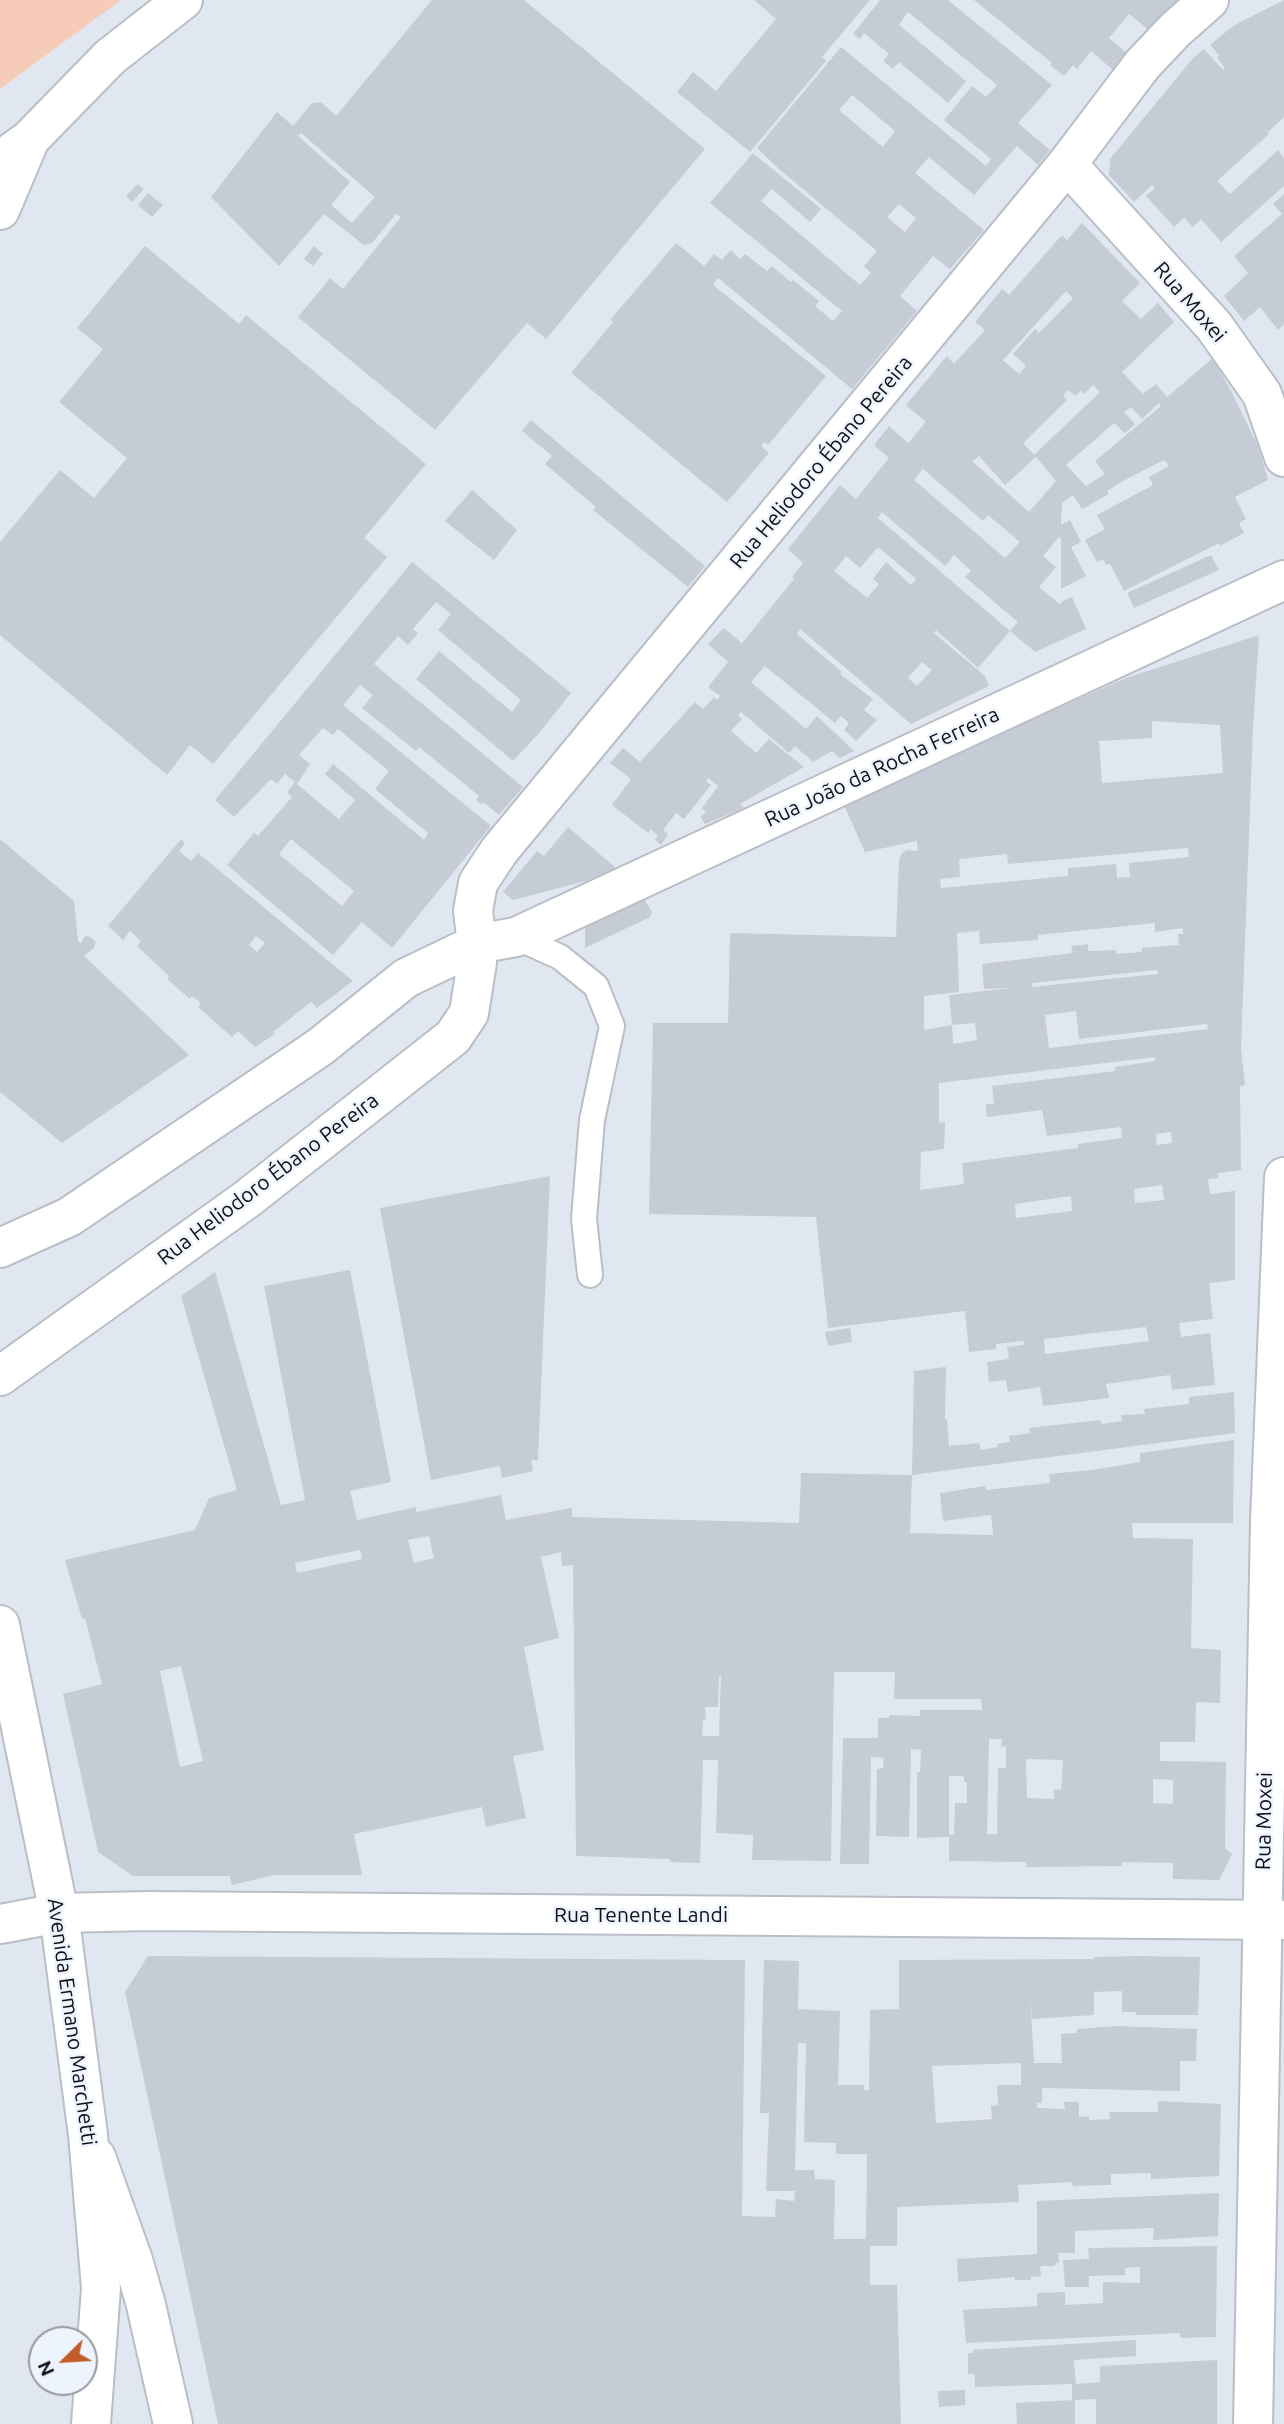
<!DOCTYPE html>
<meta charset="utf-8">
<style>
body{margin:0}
#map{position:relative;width:1284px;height:2424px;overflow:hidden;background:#e1e7f0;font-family:Ubuntu,sans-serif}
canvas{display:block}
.north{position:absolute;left:28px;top:2326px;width:70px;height:70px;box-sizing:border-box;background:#eef4fd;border:2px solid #9599a0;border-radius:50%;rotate:246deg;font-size:19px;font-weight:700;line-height:28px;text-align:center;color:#0f1114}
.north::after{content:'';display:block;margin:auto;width:24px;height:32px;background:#c25d2b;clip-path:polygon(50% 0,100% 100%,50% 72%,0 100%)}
</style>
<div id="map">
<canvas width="1284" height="2424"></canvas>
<div class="north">N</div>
</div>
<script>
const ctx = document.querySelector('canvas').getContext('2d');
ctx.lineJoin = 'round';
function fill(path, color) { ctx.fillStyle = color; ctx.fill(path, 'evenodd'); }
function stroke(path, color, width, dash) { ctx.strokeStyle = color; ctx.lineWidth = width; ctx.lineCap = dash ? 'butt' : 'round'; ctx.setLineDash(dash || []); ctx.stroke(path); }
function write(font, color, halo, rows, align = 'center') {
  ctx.font = font + ' Ubuntu,sans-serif'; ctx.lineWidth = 5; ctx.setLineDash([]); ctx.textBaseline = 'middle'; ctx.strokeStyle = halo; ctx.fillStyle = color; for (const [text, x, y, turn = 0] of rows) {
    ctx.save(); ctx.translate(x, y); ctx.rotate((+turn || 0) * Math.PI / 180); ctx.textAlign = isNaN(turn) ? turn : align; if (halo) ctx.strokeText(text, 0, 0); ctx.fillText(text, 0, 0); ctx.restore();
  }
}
fill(new Path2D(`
 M0 0H121L0 89Z`), '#f6cbb8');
fill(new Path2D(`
 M432 0H524L705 149 546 339 527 323 435 430 298 317 330 278 343 289 401 217 396 214 372 243 364 245 324 214 279 266 211 197 277 112 293 126 312 103 321 102 336 116ZM301 133 375 197 352 223 331 205 350 182 298 136Z
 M754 0H870L822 57 826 61 750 152 677 92 693 72 716 91 776 19Z
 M880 0H948L1052 85 1018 123 1050 150 1038 165 1017 146 974 195 929 157 915 173 984 230 950 269 933 256 900 296 917 311 852 389 718 278 713 285 826 376 768 445 765 442 761 446 769 453 727 502 571 373 613 322 610 320 676 243 704 266 714 254 722 260 731 250 740 259 745 254 767 271 772 266 791 282 793 280 819 301 815 306 833 321 842 311 710 203 753 153 821 209 810 222 772 189 761 201 860 285 871 273 864 266 877 251 779 169 757 148 841 47 986 166 991 159 944 120 972 86 986 97 997 85 908 12 899 25 966 81 948 103 899 62 893 69 883 61 889 54 864 33 860 39 853 34ZM852 95 895 131 883 147 839 110ZM899 204 916 218 905 232 887 217Z
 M974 0H1185L1150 31 1129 14 1109 38 1129 55 1114 71 1091 51 1077 69 1073 65 1064 76 1050 65 1052 63Z
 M1284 0V117L1268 132 1269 134 1217 181 1230 194 1278 150 1284 158V186L1221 242 1201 219 1193 227 1184 218 1174 227 1146 196 1155 188 1152 185 1134 202 1109 175 1110 159 1193 58 1204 49 1223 70 1225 68 1217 58 1219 55 1210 45 1233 26Z
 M138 184 144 189 132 202 126 196Z
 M148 193 163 205 152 217 138 205Z
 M1284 194V324L1278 330 1260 307 1244 321 1224 296 1248 273 1234 256 1282 214 1273 204Z
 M1082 223 1140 283 1122 301 1141 319 1158 303 1174 322 1122 372 1143 394 1156 384 1167 397 1213 358 1231 391 1258 446 1268 480 1235 497 1246 519 1239 523 1244 533 1220 546 1219 543 1124 591 1110 564 1106 565 1103 559 1097 562 1085 540 1105 529 1097 515 1153 485 1149 477 1169 466 1164 460 1123 481 1107 491 1109 494 1082 509 1073 495 1062 503 1061 525 1070 520 1081 542 1071 547 1086 576 1061 589V539L1059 537 1043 556 1056 567 1039 587 1061 605V602L1072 597 1086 629 1035 652 1010 631 1018 622 965 577 971 571 954 555 945 566 882 512 878 518 1010 631 978 668 936 630 934 633 985 676 989 686 911 724 800 629 797 634 842 672 840 674 873 699 864 710 877 720 856 741 844 730 849 723 841 716 835 723 765 666 751 682 806 729 817 716 854 751 840 758 832 751 813 762 795 746 789 753 741 712 738 716 742 719 731 731 756 753 769 739 804 767 740 804 744 808 705 824 700 816 706 813 702 808 718 786 708 778 706 781 711 785 684 819 676 813 663 830 668 834 661 845 655 840 658 836 651 829 648 833 612 805 631 779 610 763 623 748 640 762 695 702 703 709 714 697 717 700 720 696 708 687 728 662 708 644 724 628 742 643 794 579 792 577 803 563 788 549 840 485 856 499 889 458 874 445 889 426 908 443 926 422 906 405 947 356 954 364 985 330 975 322 1002 289 1009 295 1062 235 1067 240ZM1066 291 1073 298 1039 333 1035 329 1013 354 1026 366 1019 374 1003 360ZM1093 385 1100 392 1034 455 1023 443 1067 400 1063 395 1068 390 1075 396 1081 391 1084 394ZM1159 403 1161 406 1095 461 1105 474 1086 486 1066 465 1114 423 1125 433 1135 424 1124 412 1131 407 1142 419ZM979 456 1005 485 1036 457 1056 481 1029 512 972 461ZM923 469 983 521 988 515 1020 542 1005 558 914 480ZM878 547 916 579 911 585 886 562 873 579 879 584 867 598 834 571 846 556 860 568ZM922 662 932 670 917 686 908 678Z
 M145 246 239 324 246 315 426 464 364 538 387 557 213 764 190 745 167 775 0 635V542L60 470 94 498 127 458 59 402 103 349 77 328Z
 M314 246 323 254 313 266 304 259Z
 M531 420 705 566 688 587 593 510 596 507 545 464 552 456 522 431Z
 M472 490 517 530 494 560 445 521Z
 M1211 555 1219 570 1134 608 1127 593Z
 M412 562 571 693 539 733 513 761 416 679 439 651 512 712 521 700 438 630 451 614 436 602 413 629 418 633 408 645 398 636 374 664 523 787 499 815 483 802 481 804 476 800 479 796 419 747 416 751 362 708 373 695 360 685 343 705 491 826 392 948 362 922 333 955 227 865 254 833 258 836 292 797 287 792 295 782 285 774 277 784 271 779 234 817 215 800ZM323 728 333 735 338 729 389 771 375 789 428 833 424 840 333 764 325 774 355 800 339 819 297 784 310 764 299 755ZM291 839 354 891 342 906 279 854Z
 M1259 635 1253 727 1241 1048 1245 1085 1240 1086 1241 1170 1218 1173V1178L1208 1179 1210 1194 1235 1191V1280L1209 1283 1213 1319 1179 1323 1181 1337 1210 1333 1215 1385 1172 1390 1170 1375 1106 1384 1109 1398 1043 1406 1040 1387 1008 1392 1006 1380 989 1382 987 1362 1009 1359 1007 1347 1024 1345V1341L996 1344V1349L969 1352 965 1311 828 1328 816 1217 649 1214 653 1023H728L730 933 896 937 899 860 902 853 907 850 918 851 917 841 865 852 843 803 1126 678ZM1152 721 1220 725 1223 773 1102 783 1099 741 1152 738ZM1188 848 1189 857 1129 863 1130 877 1117 878 1116 864 1068 868V876L941 888 940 879 960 877 959 859 1007 854 1008 864ZM1155 923V932L1183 928V934H1178L1179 945 1142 948V952L1117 954 1116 950 1088 951V944L1082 945 1071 946 1073 953 982 964 984 989 1011 988 949 995 952 1025 975 1023 977 1040 953 1044 952 1025 924 1030V996L959 992 957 933 979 931 980 944 1038 940V935ZM1157 970 1158 974 1032 987V983ZM1076 1011 1079 1039 1207 1024 1208 1029 1049 1048 1045 1015ZM1155 1057V1061L1115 1067V1071L992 1086 994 1104H986L987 1117 1042 1110 1047 1136 1121 1127 1122 1138 1078 1144V1148L962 1163 964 1184 920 1190 921 1152 944 1149 945 1122 939 1123V1083ZM1171 1132 1172 1143 1157 1145 1156 1134ZM1162 1185 1164 1200 1135 1203 1134 1189ZM1071 1196 1072 1211 1016 1218 1015 1204ZM1146 1327 1149 1341 1045 1354 1044 1339Z
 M568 827 616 868 589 880 513 900 503 892 537 851 544 856Z
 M0 839 74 901 78 942 81 943 85 936 91 937 96 942 94 948 84 956 189 1055 62 1143 0 1092Z
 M181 839 185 843 179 851 191 861 198 853 353 981 317 1008 311 1002 273 1032 275 1034 255 1047 238 1031 232 1037 198 1007 201 1003 192 996 190 999 167 979 169 976 137 946 141 941 130 931 123 940 108 926ZM256 936 265 943 257 952 249 945Z
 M644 899 652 912 650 917 585 948V927Z
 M550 1176 538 1460H531L533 1471 502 1478 500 1466 431 1480 380 1208Z
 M350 1270 391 1482 350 1491 357 1520 416 1507V1512L501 1495 506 1520 572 1508V1517L799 1523 801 1473 912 1475 910 1533 993 1535 991 1515 943 1521 940 1493 985 1486 986 1490 1050 1483 1049 1474 1092 1470 1140 1462V1453L1234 1440 1233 1523H1132L1133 1538 1193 1539 1191 1648 1221 1650 1220 1703 1196 1702 1195 1742H1160V1761L1226 1762 1225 1848 1232 1854 1219 1880 1173 1879V1863L1122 1862V1866L1026 1867V1862L949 1861V1837L917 1838V1772H920L921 1750 911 1749 909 1837 876 1836 877 1769 883 1768 884 1758 871 1757 869 1864H840L843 1738H878V1718H889V1715L920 1716V1710H982L981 1699H894L895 1672H834L831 1861 752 1860 753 1835 716 1833 718 1760H703L700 1863 670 1862V1859L576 1856 573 1565 562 1566 561 1552 541 1557 559 1638 524 1647 544 1750 513 1756 526 1818 486 1827 482 1807 354 1834 362 1875H274L232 1885 230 1876H133L98 1852 63 1694 102 1684 85 1618 82 1619 65 1560 195 1530 209 1498 237 1490 181 1296 215 1272 281 1505 305 1500 264 1286ZM429 1536 434 1558 414 1563 408 1540ZM360 1550 362 1559 297 1573 295 1563ZM181 1666 203 1761 180 1767 160 1671ZM721 1675 719 1736H702L703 1720H706L705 1707H718L719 1676ZM989 1739H1002L1001 1747 1006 1746V1768H998L997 1834H987ZM1026 1759 1063 1760 1061 1790 1054 1789V1799L1027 1798ZM949 1776H964V1782H967V1803H955L954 1835 949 1834ZM1153 1779 1173 1780V1804L1153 1803Z
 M850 1328 852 1342 828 1346 825 1332Z
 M946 1367 945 1419H947L949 1446 979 1443 981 1450 998 1447 997 1444 1010 1442 1009 1436 1030 1433 1029 1428 1101 1420V1424L1122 1421 1121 1415 1145 1414 1144 1409 1189 1404V1397L1234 1392 1235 1433 912 1475 914 1371Z
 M148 1956 745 1960 742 2216 775 2217 776 2199 794 2201 795 2191H766L769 2113H760L764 1960 799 1961 798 2009 840 2011 838 2085H864V2090H869L870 2010 899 2009V1960L1094 1959V1957L1137 1956 1200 1957 1198 2015H1136V2012H1122V1991L1094 1992V2015L1032 2019 1030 1991 1034 2063H1062L1061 2034 1077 2033V2029L1116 2026 1197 2029 1196 2061H1180V2091L1042 2088V2103H1037V2108L1065 2109 1064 2102H1079V2117L1089 2116V2120L1110 2119 1109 2112H1158V2101L1221 2104 1219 2176 1151 2179V2173L1111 2174V2185L1073 2186 1072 2182 1018 2185 1019 2202 897 2207V2246H870V2285H897L901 2424H218L125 1992ZM798 2043H806L804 2142 836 2143V2154H867L866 2239H834L835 2180 815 2179 814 2170H795ZM1021 2063V2085H997L998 2105 991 2106 992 2119 936 2123 932 2066Z
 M1219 2193 1218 2236 1153 2240 1154 2228 1075 2231V2253H1058L1059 2263 1056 2262 1055 2266H1040L1041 2276 1031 2277V2280H1015V2277L958 2282 957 2259 1037 2254V2201Z
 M1217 2246 1216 2337 1181 2338 1180 2333 966 2343 963 2310 1037 2306V2293L1065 2292V2305L1103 2303V2282L1140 2283V2267L1125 2268V2275L1089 2276V2287H1065L1063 2260 1089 2259 1088 2248Z
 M1136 2340V2356L1074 2360 1076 2384 1100 2382V2366L1217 2360V2424H1096V2399L1072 2400V2384L975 2387V2374H968V2353H973V2350Z
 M965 2390V2405L939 2407 938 2391Z
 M1075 2400V2424H1017L1016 2403Z`), '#c6ccd5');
const lane = new Path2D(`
 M516 937 560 957 596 986 612 1026 592 1120 584 1219 590 1275`);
const street = new Path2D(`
 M1067 164 1214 326 1262 394 1284 457
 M0 1248 69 1217 320 1047 406 978 477 944V962L469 1013 453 1037 247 1199 0 1376
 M0 1924 59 1913 148 1911 1284 1920
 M96 2157 133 2260 146 2305 173 2424
 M1253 2424 1270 1521 1284 1177`);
const secondary = new Path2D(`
 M1209 0 1175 30 1142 65 1067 164 499 851 478 883 473 911 477 944 516 937 1284 580`);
const primary = new Path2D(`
 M0 161 30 139 110 57 183 0
 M0 210 30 139
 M0 1625 59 1913 88 2135 101 2288 91 2424`);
stroke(lane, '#b9bfc7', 28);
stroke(street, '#b9bfc7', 42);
stroke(secondary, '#b9bfc7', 42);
stroke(primary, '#b9bfc7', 42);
stroke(lane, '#fff', 24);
stroke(street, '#fff', 38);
stroke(secondary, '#fff', 38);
stroke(primary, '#fff', 38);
write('21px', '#0f1114', '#eef4fd', [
 ["Rua Moxei",1190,302,49],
 ["Rua Heliodoro Ébano Pereira",821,462,-50],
 ["Rua João da Rocha Ferreira",882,767,-25],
 ["Rua Heliodoro Ébano Pereira",268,1179,-37],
 ["Rua Moxei",1264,1821,-89],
 ["Rua Tenente Landi",641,1915],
 ["Avenida Ermano Marchetti",72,2022,82]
]);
</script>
